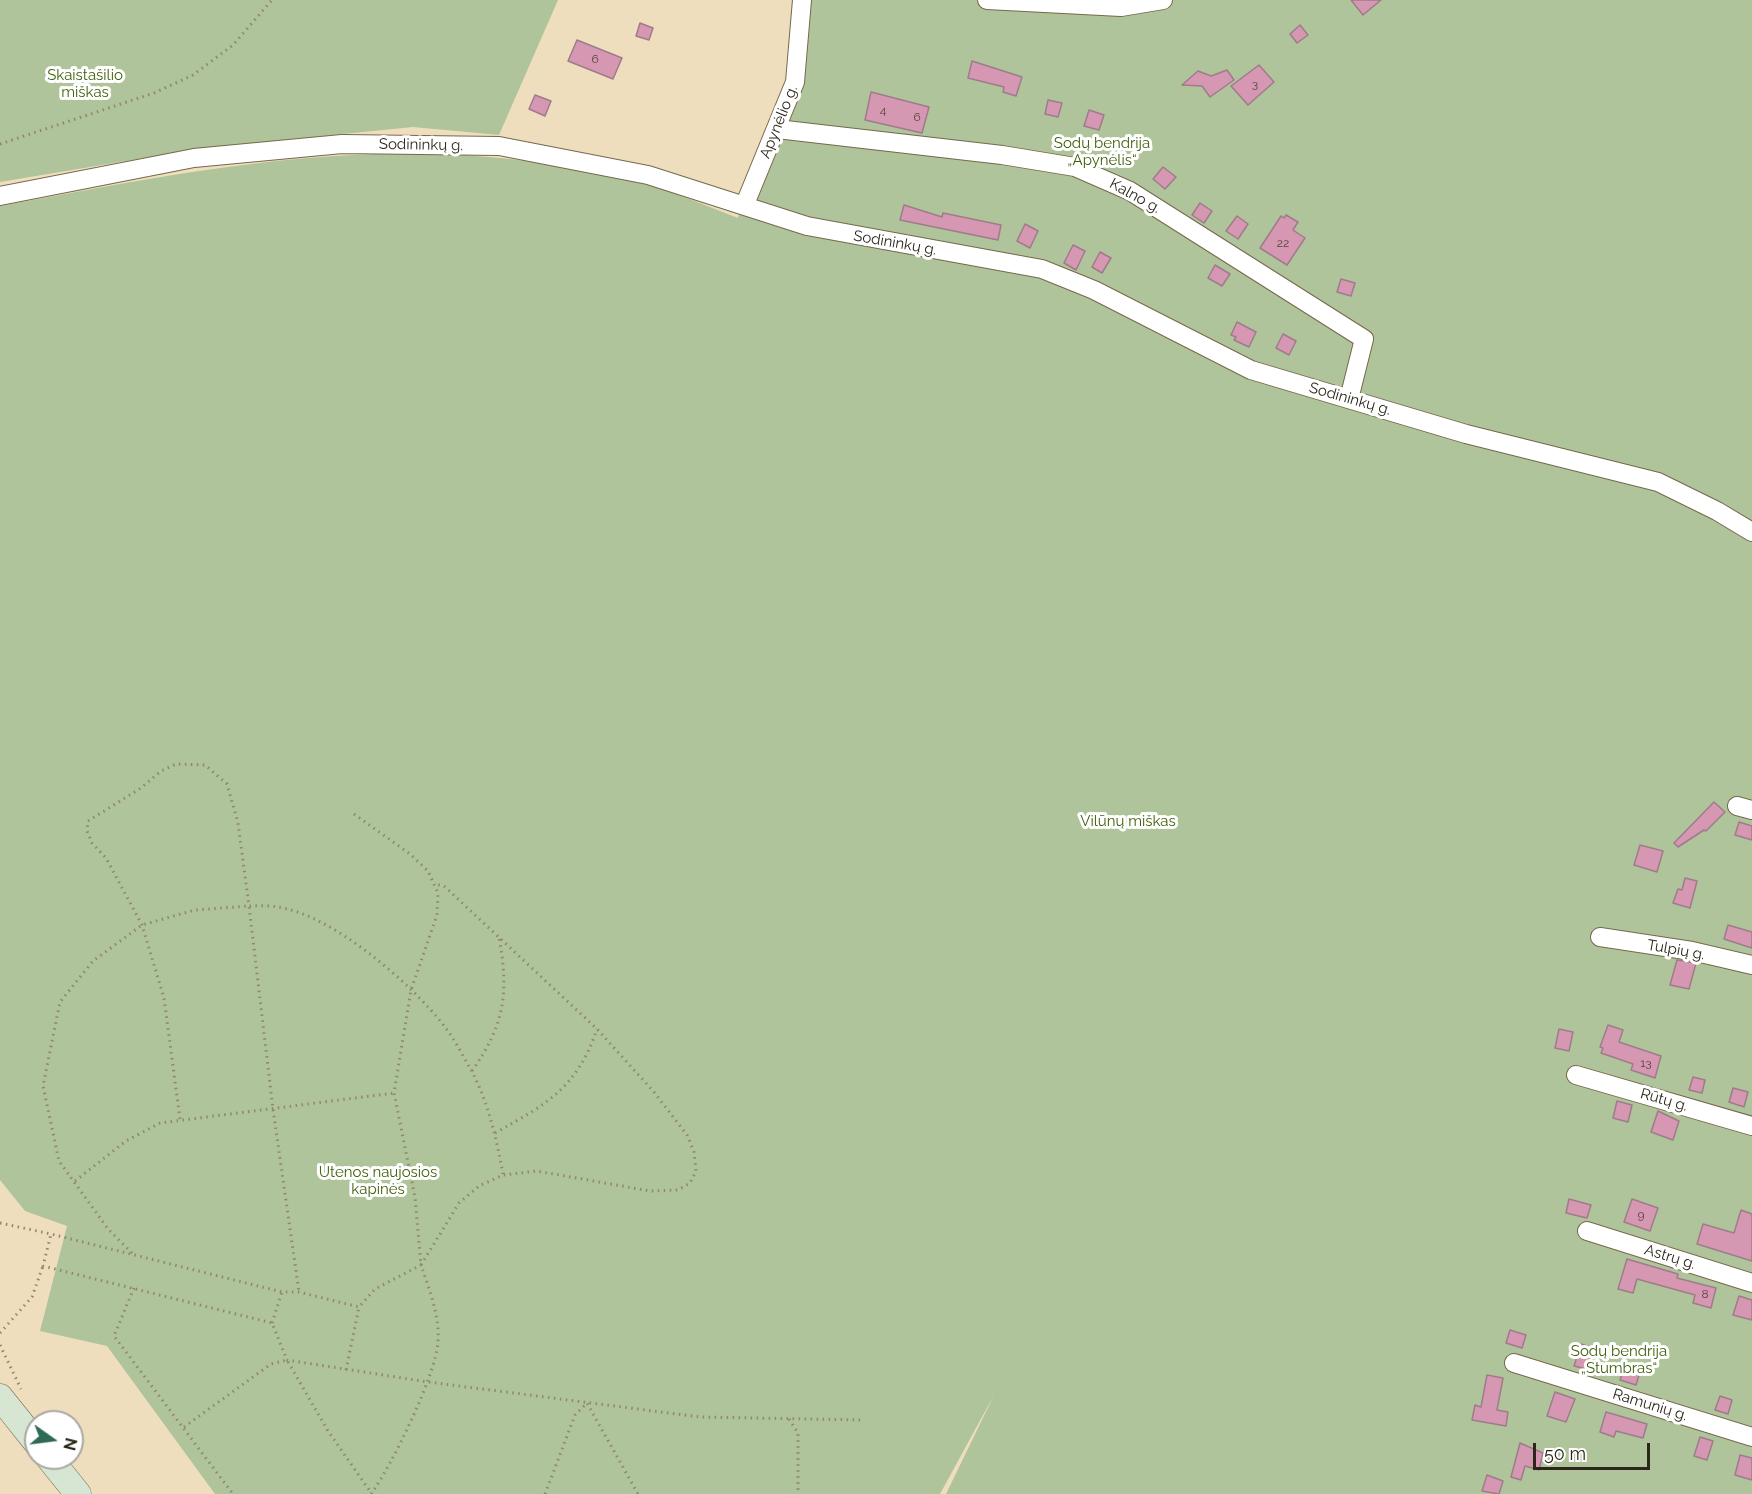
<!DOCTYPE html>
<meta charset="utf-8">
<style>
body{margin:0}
#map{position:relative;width:1752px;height:1494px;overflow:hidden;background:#eedebe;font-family:Raleway,sans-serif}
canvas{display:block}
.north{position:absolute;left:24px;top:1410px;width:60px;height:60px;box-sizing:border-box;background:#fff;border:2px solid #aba8a3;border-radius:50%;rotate:104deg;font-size:16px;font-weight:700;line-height:24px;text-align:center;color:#2c261a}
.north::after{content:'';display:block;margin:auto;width:21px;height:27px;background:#2f6a54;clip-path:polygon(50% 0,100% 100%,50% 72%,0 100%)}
.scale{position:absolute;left:1533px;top:1443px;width:117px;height:27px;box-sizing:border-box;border:3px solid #2c261a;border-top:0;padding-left:8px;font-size:18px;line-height:21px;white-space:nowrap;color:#2c261a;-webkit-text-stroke:4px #fff;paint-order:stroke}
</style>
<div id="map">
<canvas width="1752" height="1494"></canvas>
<div class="north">N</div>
<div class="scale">50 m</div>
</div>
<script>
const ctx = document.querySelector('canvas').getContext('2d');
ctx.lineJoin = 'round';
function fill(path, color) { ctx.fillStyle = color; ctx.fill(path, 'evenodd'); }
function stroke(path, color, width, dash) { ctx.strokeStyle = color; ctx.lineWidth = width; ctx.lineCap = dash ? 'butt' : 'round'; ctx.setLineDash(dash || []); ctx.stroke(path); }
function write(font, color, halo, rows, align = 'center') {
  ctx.font = font + ' Raleway,sans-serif'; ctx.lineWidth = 6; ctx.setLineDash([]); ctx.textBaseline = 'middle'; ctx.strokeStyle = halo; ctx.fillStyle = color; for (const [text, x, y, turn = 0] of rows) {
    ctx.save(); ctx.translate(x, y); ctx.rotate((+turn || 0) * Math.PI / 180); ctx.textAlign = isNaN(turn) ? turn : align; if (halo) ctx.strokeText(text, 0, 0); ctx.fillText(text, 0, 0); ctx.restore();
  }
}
fill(new Path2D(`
 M0 0H558L499 135 413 127 204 148 0 182Z
 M797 0H1752V1494H946L994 1395 940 1494H215L107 1346 40 1331 67 1226 25 1211 0 1180V206C195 170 379 131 577 169 596 173 616 175 635 181 670 190 704 205 738 218L742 199 787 81Z`), '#afc49a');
const building = new Path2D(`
 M1351 0H1381L1363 15Z
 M640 23 653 28 649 40 636 36Z
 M1300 25 1308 35 1297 43 1290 34Z
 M577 40 622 58 613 79 568 61Z
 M972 61 1022 77 1016 96 1003 92 1004 87 968 78Z
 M1259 65 1274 82 1248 105 1231 86Z
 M1227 70 1234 80 1210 97 1202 86 1182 85 1198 71 1211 76Z
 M871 92 929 107 922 133 865 120Z
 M535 95 551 101 545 116 529 109Z
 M1048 100 1062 103 1058 117 1045 114Z
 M1089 110 1104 115 1099 130 1084 126Z
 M1163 167 1176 177 1165 189 1153 179Z
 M1200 203 1212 211 1204 223 1192 215Z
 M904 205 942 217 943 213 1001 225 998 240 900 220Z
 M1286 215 1298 222 1293 230 1305 238 1287 265 1260 248 1281 216 1284 218Z
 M1237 216 1248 224 1238 239 1226 231Z
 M1025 224 1038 231 1030 248 1017 241Z
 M1073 245 1085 251 1076 270 1064 263Z
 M1100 252 1111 258 1102 273 1092 267Z
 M1215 265 1230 274 1222 286 1208 278Z
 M1341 279 1355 283 1351 296 1337 292Z
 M1237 322 1256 332 1249 347 1234 340 1236 337 1231 335Z
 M1283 334 1296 341 1289 355 1276 348Z
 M1714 802 1725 812 1706 831 1704 830 1678 847 1674 843Z
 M1739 822 1752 826V840L1735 835Z
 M1640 845 1663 851 1657 872 1634 865Z
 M1685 878 1697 881 1690 908 1673 903 1678 889 1682 890Z
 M1728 925 1752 932V948L1724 939Z
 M1677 960 1696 963 1689 989 1670 985Z
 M1608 1025 1623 1030 1619 1042 1661 1056 1655 1078 1631 1070 1633 1064 1601 1053 1603 1048 1600 1047Z
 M1559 1029 1573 1032 1569 1051 1555 1048Z
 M1693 1077 1705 1080 1702 1093 1689 1090Z
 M1733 1088 1748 1092 1744 1107 1729 1102Z
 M1617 1101 1632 1105 1628 1122 1613 1118Z
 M1658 1111 1679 1121 1673 1140 1651 1132Z
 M1569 1199 1591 1205 1587 1218 1566 1213Z
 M1632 1199 1658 1208 1650 1231 1624 1222Z
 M1741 1210 1752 1214V1261L1697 1244 1703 1224 1734 1233Z
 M1627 1259 1678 1274 1677 1278 1716 1288 1711 1308 1693 1303 1695 1295 1637 1279 1633 1293 1618 1289Z
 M1739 1296 1752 1300V1320L1733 1315Z
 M1510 1330 1526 1335 1522 1348 1506 1343Z
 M1581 1344 1596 1349 1590 1370 1574 1366Z
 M1625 1364 1641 1369 1636 1385 1620 1380Z
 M1487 1375 1503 1378 1497 1410 1508 1412 1506 1426 1472 1420 1475 1405 1481 1407Z
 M1555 1392 1575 1399 1566 1422 1547 1416Z
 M1720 1396 1732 1400 1728 1414 1715 1410Z
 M1606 1412 1647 1424 1643 1438 1616 1431 1614 1437 1600 1432Z
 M1700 1437 1713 1441 1707 1460 1694 1456Z
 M1520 1443 1543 1453 1539 1470 1525 1466 1521 1480 1511 1477Z
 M1740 1455 1752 1458V1480L1735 1475Z
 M1487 1475 1503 1481 1499 1494 1482 1491Z`);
fill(building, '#d697b2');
stroke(building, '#9e7c8a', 1.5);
const minor = new Path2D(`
 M987 0 1121 7 1163 0
 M777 129 1002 155 1075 167 1130 191 1364 339 1349 399
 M0 196 194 158 342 144 499 146 648 175 807 226 1042 269 1094 290 1251 370 1466 434 1658 482 1717 511 1752 532
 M745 204 795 82 802 0
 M1737 806 1752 810
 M1600 937 1692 951 1752 965
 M1576 1075 1752 1126
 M1587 1231 1752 1283
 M1514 1363 1752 1437`);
const secondary = new Path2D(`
 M0 1397 36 1442
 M49 1458 78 1494`);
stroke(minor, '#76684c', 20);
stroke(secondary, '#76684c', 27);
stroke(new Path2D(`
 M0 144 154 93 193 75 233 45 272 0
 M354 814 410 854 428 871 438 893 437 915 411 990 394 1093 415 1197 421 1265 459 1203 479 1186 503 1175 537 1171 650 1191 678 1190 690 1183 696 1171 694 1152 687 1135 654 1092 597 1029 444 886 434 884
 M472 1071C505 1024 509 993 499 937
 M180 1119 164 998 142 925 106 858 92 843 87 831 88 821 141 788 161 771 176 764 205 765 227 784 238 823 249 906C258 906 268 905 277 907 332 914 412 984 445 1027 455 1040 463 1056 471 1070 489 1103 496 1138 503 1174
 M495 1133C547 1104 577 1088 597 1029
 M75 1181 126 1141 160 1123 394 1093
 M0 1223 51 1234
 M132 1253 108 1229 59 1161 43 1086 60 1002 93 961 142 925 195 910 249 906 273 1109 299 1292
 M134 1288 114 1336 233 1494
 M272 1323 282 1292
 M0 1333 32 1297 43 1266
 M0 1345 21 1389
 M346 1370 359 1307
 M789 1419 798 1433V1494
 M184 1427 271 1364 287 1360 328 1431 372 1494
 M371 1494C391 1467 436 1375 438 1342 440 1316 429 1289 421 1265L375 1289 359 1307 299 1292H282L51 1234 43 1266 272 1323 287 1360 428 1382 700 1417 864 1420
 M545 1494 575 1415 587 1403 638 1494`), '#918670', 3, [1.5, 4.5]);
stroke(minor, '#fff', 18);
stroke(secondary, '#d7e6d2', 26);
write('12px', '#564240', null, [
 ["6",595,59],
 ["3",1255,84],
 ["4",883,110],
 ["6",917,117],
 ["22",1283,243],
 ["13",1646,1063],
 ["9",1641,1215],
 ["8",1705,1294]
]);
write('15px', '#42610b', '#fff', [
 ["Skaistašilio",85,75],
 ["miškas",85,92],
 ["Sodų bendrija",1102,143],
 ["„Apynėlis“",1102,160],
 ["Vilūnų miškas",1128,821],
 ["Utenos naujosios",378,1172],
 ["kapinės",378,1189],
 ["Sodų bendrija",1619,1351],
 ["„Stumbras“",1619,1368]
]);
write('15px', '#2c261a', '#fff', [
 ["Apynėlio g.",779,122,-68],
 ["Sodininkų g.",421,145,1],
 ["Kalno g.",1135,196,29],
 ["Sodininkų g.",895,243,10],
 ["Sodininkų g.",1350,399,16],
 ["Tulpių g.",1676,950,10],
 ["Rūtų g.",1664,1100,16],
 ["Astrų g.",1670,1257,17],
 ["Ramunių g.",1650,1405,17]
]);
</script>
